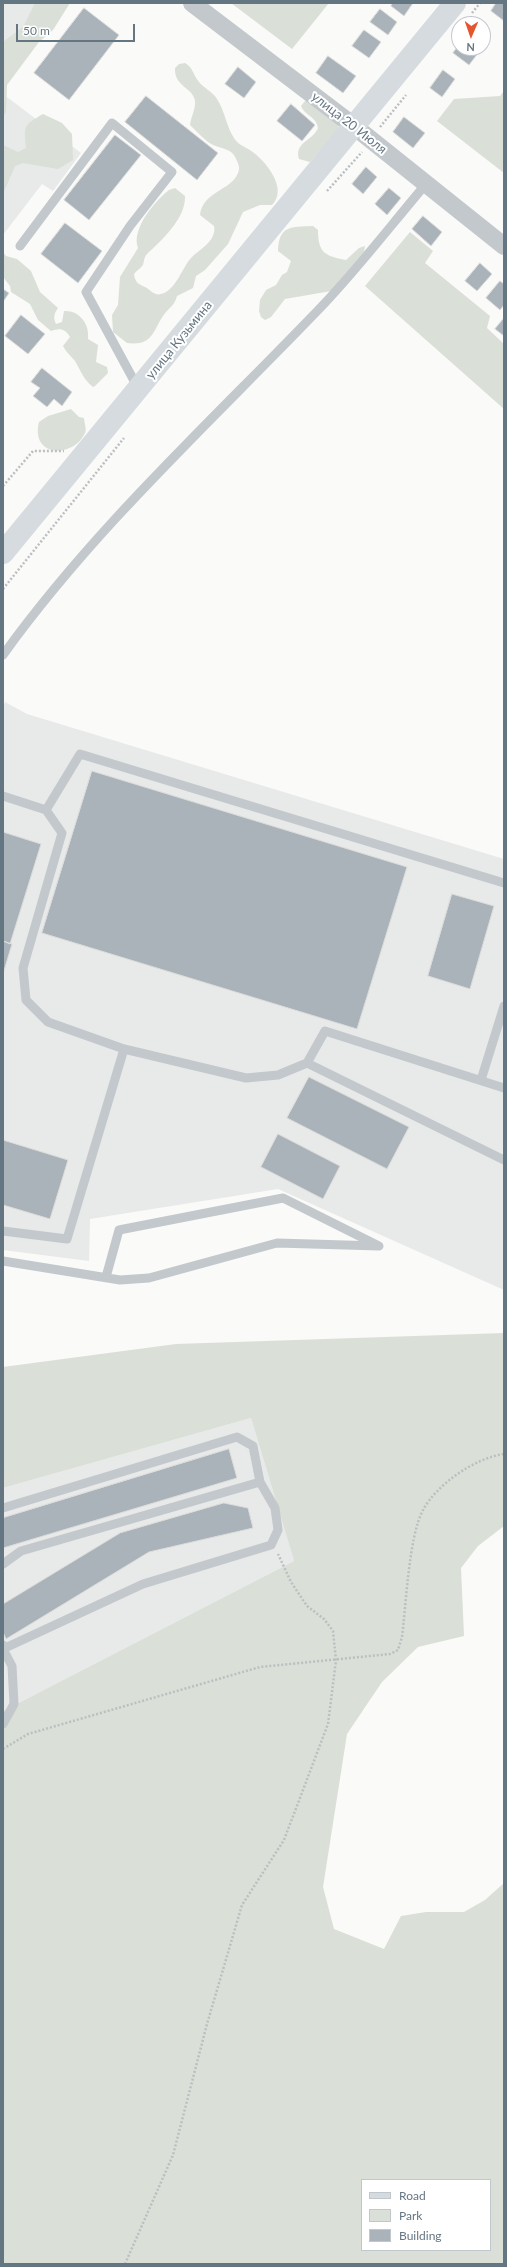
<!DOCTYPE html>
<meta charset="utf-8">
<style>
body{margin:0}
#map{position:relative;width:507px;height:2267px;overflow:hidden;background:#fafaf8;font-family:Lato,sans-serif}
canvas{display:block}
.frame{position:absolute;inset:0;border:4px solid #657683;pointer-events:none}
.legend{position:absolute;left:361px;top:2179px;width:130px;height:72px;box-sizing:border-box;background:#fff;border:1px solid #c1c8cd;margin:0;padding:5px 7px;list-style:none;font-size:12px;color:#657683}
.legend li{display:flex;align-items:center;gap:8px;height:20px}
.legend b{width:20px;border:1px solid #c1c8cd}
.north{position:absolute;left:451px;top:16px;width:40px;height:40px;box-sizing:border-box;background:#fff;border:1px solid #c1c8cd;border-radius:50%;rotate:182deg;font-size:11px;font-weight:700;line-height:16px;text-align:center;color:#657683}
.north::after{content:'';display:block;margin:auto;width:14px;height:18px;background:#e4572e;clip-path:polygon(50% 0,100% 100%,50% 72%,0 100%)}
.scale{position:absolute;left:16px;top:24px;width:119px;height:18px;box-sizing:border-box;border:2px solid #657683;border-top:0;padding-left:5px;font-size:12px;line-height:14px;white-space:nowrap;color:#657683;-webkit-text-stroke:3px #fff;paint-order:stroke}
</style>
<div id="map">
<canvas width="507" height="2267"></canvas>
<div class="frame"></div>
<ul class="legend">
<li><b style="height:5px;background:#d6dbdf"></b>Road</li>
<li><b style="height:11px;background:#dadfd7"></b>Park</li>
<li><b style="height:11px;background:#aab3b9"></b>Building</li>
</ul>
<div class="north">N</div>
<div class="scale">50 m</div>
</div>
<script>
const ctx = document.querySelector('canvas').getContext('2d');
ctx.lineJoin = 'round';
function fill(path, color) { ctx.fillStyle = color; ctx.fill(path, 'evenodd'); }
function stroke(path, color, width, dash) { ctx.strokeStyle = color; ctx.lineWidth = width; ctx.lineCap = dash ? 'butt' : 'round'; ctx.setLineDash(dash || []); ctx.stroke(path); }
function write(font, color, halo, rows, align = 'center') {
  ctx.font = font + ' Lato,sans-serif'; ctx.lineWidth = 4; ctx.setLineDash([]); ctx.textBaseline = 'middle'; ctx.strokeStyle = halo; ctx.fillStyle = color; for (const [text, x, y, turn = 0] of rows) {
    ctx.save(); ctx.translate(x, y); ctx.rotate((+turn || 0) * Math.PI / 180); ctx.textAlign = isNaN(turn) ? turn : align; if (halo) ctx.strokeText(text, 0, 0); ctx.fillText(text, 0, 0); ctx.restore();
  }
}
fill(new Path2D(`
 M3 3H53L3 69Z
 M3 94 81 153 53 191 42 184 3 235Z
 M5 702 27 714 504 859V1290L278 1189 90 1219 89 1261 3 1250V708Z
 M251 1418 294 1561 3 1711V1488Z`), '#e8e9e9');
fill(new Path2D(`
 M35 3H70L53 30 39 42 7 85 6 112 3 117V42L23 27Z
 M231 3H329L292 49Z
 M185 63C193 67 193 75 199 82 204 88 213 92 217 99 225 111 226 126 234 138 239 146 247 147 254 153 267 163 288 189 272 205H260L243 212 228 244 205 270 196 276 193 288 177 296C174 307 169 307 163 316 152 333 152 346 127 343L113 332 112 315 118 305 120 277 138 248C131 229 155 201 169 190L175 188 185 196C186 218 162 240 147 254 144 257 144 262 143 265 141 268 136 271 134 274 135 282 138 284 145 287 151 290 154 296 161 294 176 291 182 267 192 257 198 251 207 246 212 238 214 233 215 231 214 226L200 215C203 191 231 191 238 173 240 169 239 165 237 161 232 146 219 150 208 142 202 137 196 131 190 125 191 117 196 108 195 101 193 87 174 87 175 68L179 64Z
 M504 91V173L437 121 454 99 500 96Z
 M305 101H311L338 122 339 129 310 162 299 159C294 142 313 141 318 128 316 116 305 116 301 106Z
 M43 114 62 123 72 134 73 160 58 169 23 163 15 166 3 194V145L18 152 26 148C24 125 23 126 43 114Z
 M313 226 318 230C318 253 325 256 346 260L359 248 365 246 364 252 331 291 285 299 271 317 265 320 261 317 259 311 260 300 266 290 276 285 282 275 287 272 291 261 278 251C279 225 291 227 313 226Z
 M410 232 433 251 425 263 490 316 487 328 504 344V409L365 286Z
 M3 252 6 256 17 259 31 271 40 292 58 308C54 314 53 317 56 324L62 322 64 311C79 310 90 324 88 339L98 345 96 362 107 367 108 373 95 386 93 387C83 379 81 371 75 361 71 356 66 352 63 346L70 337C65 328 59 328 51 331L38 320 30 304 11 292 10 286 3 277Z
 M71 409 79 417 84 418C84 423 87 428 85 433 73 459 30 457 39 422L48 416Z
 M504 1333V1526L478 1546 461 1568 464 1636 418 1647 382 1682 347 1734 323 1887 334 1929 384 1949 401 1916 426 1912H464L485 1900 504 1883V2264H3V1711L294 1561 251 1418 3 1488V1367L176 1344ZM362 2180H490V2250H362Z`), '#dadfd7');
const building = new Path2D(`
 M393 3H413L404 16 391 6Z
 M496 3H504V21L491 11Z
 M84 8 119 35 69 100 34 73Z
 M380 9 397 22 388 35 370 22Z
 M364 30 381 42 369 58 352 46Z
 M459 45V48H482L469 65 453 53Z
 M328 56 356 76 343 93 316 73Z
 M238 67 256 82 244 98 225 84Z
 M443 70 455 79 442 97 430 88Z
 M146 96 218 153 197 180 125 122Z
 M291 104 315 125 302 141 277 121Z
 M404 117 425 133 413 148 393 132Z
 M115 135 141 155 89 220 64 200Z
 M366 167 377 177 363 194 352 184Z
 M389 188 401 198 387 215 375 204Z
 M423 216 442 232 431 246 412 229Z
 M65 223 102 251 78 283 41 254Z
 M480 263 492 274 477 291 465 281Z
 M500 281 504 284V305L500 310 486 298Z
 M3 289 9 293 3 302Z
 M21 315 45 334 28 354 5 336Z
 M504 318V336L495 329Z
 M42 368 72 392 62 406 54 399 47 407 33 396 40 388 31 382Z
 M92 771 407 867 357 1029 42 933Z
 M3 832 41 844 10 944 3 941Z
 M452 894 494 906 470 989 428 976Z
 M3 941 12 944 3 974Z
 M309 1077 409 1127 387 1169 287 1118Z
 M278 1134 340 1166 323 1199 261 1167Z
 M3 1140 68 1160 50 1219 3 1205Z
 M229 1449 237 1478 3 1548V1518Z
 M224 1503 248 1508 253 1528 149 1552 6 1639 3 1632V1604L120 1533Z`);
fill(building, '#aab3b9');
stroke(building, '#dcdcda', 1);
stroke(new Path2D(`
 M472 13 480 3
 M380 127 406 95
 M327 191 362 152
 M3 486 33 451H64
 M3 589 124 438
 M3 1749 28 1734 260 1667 390 1654 398 1650 402 1637C406 1605 409 1536 423 1510 437 1484 475 1458 504 1454
 M125 2264 173 2155 207 2024 242 1905 284 1840 328 1724 336 1660 333 1631 324 1619 307 1606 291 1582 278 1554`), '#bbbfc2', 2.5, [2, 2]);
stroke(new Path2D(`
 M20 246 112 123 172 172 130 226 86 292 138 388
 M3 655C96 526 214 419 323 305 359 267 392 224 426 184
 M3 796 46 810 62 833 23 968 26 1000 48 1022 124 1049 246 1078 278 1075 307 1063 325 1031 504 1088
 M46 810 80 754 504 883
 M307 1063 504 1160
 M481 1080 504 1006
 M3 1231 67 1239 124 1049
 M3 1261 120 1280 149 1278 277 1243 379 1246 283 1198 119 1230 106 1277
 M3 1508 237 1437 253 1446 260 1482
 M3 1564 21 1551 260 1482 275 1508 278 1530 271 1545 143 1584 5 1648 3 1645
 M3 1649 12 1666 14 1704 3 1724`), '#c3c8cc', 9);
stroke(new Path2D(`
 M192 3 355 127 504 246`), '#c3c8cc', 18);
stroke(new Path2D(`
 M3 553 455 3`), '#d6dbdf', 22);
write('13px', '#657683', '#fff', [
 ["улица 20 Июля",349,123,38],
 ["улица Кузьмина",179,340,-51]
]);
</script>
